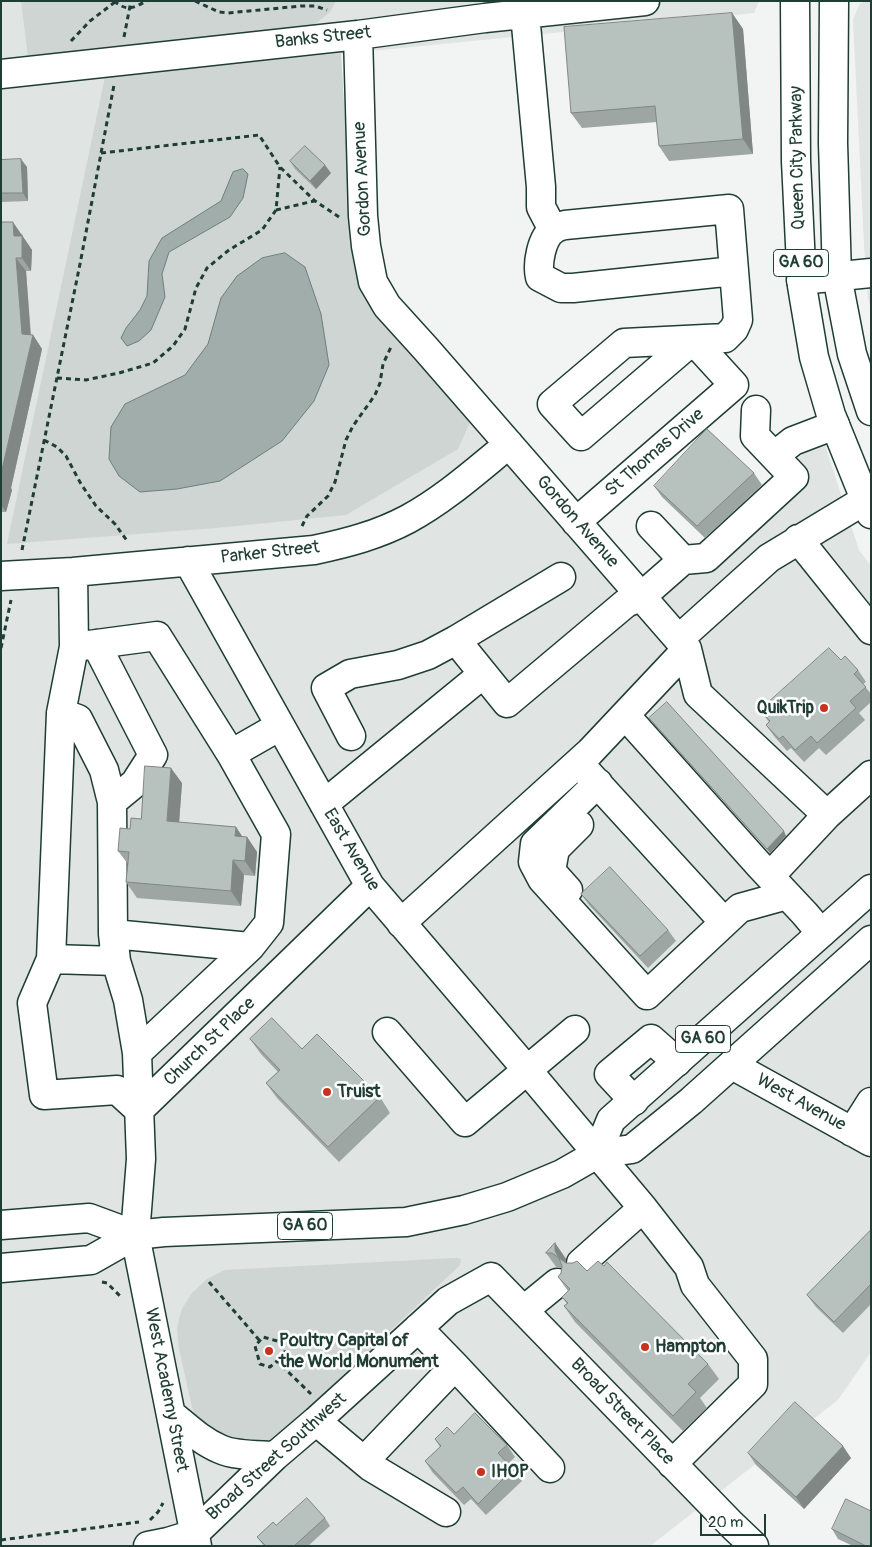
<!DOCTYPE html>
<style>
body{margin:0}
#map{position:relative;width:872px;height:1547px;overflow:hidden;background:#f2f3f3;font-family:Pangolin,sans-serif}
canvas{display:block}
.frame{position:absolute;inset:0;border:2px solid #1f3d34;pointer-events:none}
.scale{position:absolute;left:700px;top:1514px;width:66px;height:22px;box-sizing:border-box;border:2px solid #1f3d34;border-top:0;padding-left:6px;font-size:15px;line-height:18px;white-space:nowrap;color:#1f3d34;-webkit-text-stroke:4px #fff;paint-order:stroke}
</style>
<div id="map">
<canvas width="872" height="1547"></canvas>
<div class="frame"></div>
<div class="scale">20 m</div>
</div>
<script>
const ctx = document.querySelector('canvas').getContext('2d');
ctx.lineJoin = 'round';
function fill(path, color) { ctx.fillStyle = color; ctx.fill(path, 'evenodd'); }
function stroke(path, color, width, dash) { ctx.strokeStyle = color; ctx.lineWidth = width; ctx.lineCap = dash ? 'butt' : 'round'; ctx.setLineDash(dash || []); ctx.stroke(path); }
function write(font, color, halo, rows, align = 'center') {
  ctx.font = font + ' Pangolin,sans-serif'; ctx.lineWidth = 5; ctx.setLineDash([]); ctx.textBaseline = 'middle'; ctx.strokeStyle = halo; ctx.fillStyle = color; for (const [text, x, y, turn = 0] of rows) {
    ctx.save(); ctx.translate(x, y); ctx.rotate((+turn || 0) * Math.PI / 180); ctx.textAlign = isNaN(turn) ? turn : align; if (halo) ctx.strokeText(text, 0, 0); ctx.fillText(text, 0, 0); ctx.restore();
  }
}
fill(new Path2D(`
 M1 1H759L754 13 341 54 352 243 361 292 470 422 636 611 822 436 859 550 871 566V1352L838 1400 650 1546H1Z
 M865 1H871V309L868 299 864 244 853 19 860 4Z`), '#e0e4e3');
fill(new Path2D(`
 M21 1H336L330 12 313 26 28 57Z
 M341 53 352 243 361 292 470 422 458 449 346 515 216 528 7 544 105 77Z
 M455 1258H459L461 1260 460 1265 284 1431 273 1440 257 1445 230 1444 198 1420 192 1407 179 1349 177 1330 179 1319 182 1309 192 1293 207 1279 225 1270Z`), '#ced5d3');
const water = new Path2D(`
 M243 169 248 174 243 198 230 217 169 252 162 274 165 297 151 330 139 341 127 346 121 338 126 328 140 310 147 296 149 261 162 238 221 201 233 172Z
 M285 253 305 267 321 314 329 365 314 401 282 441 220 481 177 489 140 492 119 476 109 459 111 427 125 404 185 375 208 344 221 298 237 276 262 258Z`);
fill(water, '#a1adaa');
stroke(water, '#6d807b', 1);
const minor = new Path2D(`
 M525 14 541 187V207L553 230
 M358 35 363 216 366 246 373 282 387 306 426 349 687 649 590 752 401 923
 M1 74 358 35 485 18 645 1
 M801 280 871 273
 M774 456 793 441 835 425
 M576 522 734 385 693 340 581 436 552 404 624 343 725 338 734 329 738 320 729 209 565 225C561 226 557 227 554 229 541 238 537 264 540 277L561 288H573L734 271
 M651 526 683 560
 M798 539 871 630
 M188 561 370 886 528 1071 643 1208 689 1267 695 1285 753 1359V1384L672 1464
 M73 572 74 647 61 713 51 959 32 1003 44 1095 117 1090 139 1110
 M1 576 73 572 314 550C347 543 378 535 408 519 445 499 477 470 509 444
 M561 577 456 640 507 703 626 603 642 596 683 560 706 558 794 477 755 436 756 410
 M679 639 769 558 865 500
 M96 644 153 755 135 783 112 802
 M74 647 157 636 231 754 276 834 269 923 250 947 137 1053
 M687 649 698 694 827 815
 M61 713 78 719 104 770 112 802 113 934 116 961 128 1000 137 1053 141 1159 135 1235 197 1546
 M625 715 760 866 805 914 821 933
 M351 736 326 688 350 674 398 665 428 655 456 640
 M231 754 280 726
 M585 770 724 922
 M598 783 535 844 533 862 542 879 647 995 740 908 787 895
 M324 804 483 674
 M770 876 827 815 871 775
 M568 890 551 871 555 849 579 825
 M113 934 250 947
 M51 959 116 961
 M387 1032 465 1122 575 1030
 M732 1065 871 1142
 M634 1101 609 1074 651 1039 677 1062
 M139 1110 370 886
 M852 1132 871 1102
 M581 1263 643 1208
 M524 1310 557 1283
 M455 1366 550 1468
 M171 1414C187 1427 201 1441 220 1449 235 1456 258 1455 275 1456
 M316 1421 371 1467 446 1512
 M364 1461 455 1366 418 1328
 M148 1546 168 1542 194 1534 275 1456 316 1421 448 1301 491 1277 732 1525 754 1546`);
const major = new Path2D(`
 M795 1 796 161 802 286 814 357 831 415 871 514
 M834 1 833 143 837 276 852 354 871 411
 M597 1154 611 1120 871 889
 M1 1225 89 1218 135 1235
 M1 1268 91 1260 135 1235 164 1232 406 1222 464 1210 507 1197 562 1174 597 1154 632 1149 691 1101 871 940`);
stroke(minor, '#1f3d34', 31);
stroke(major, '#1f3d34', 31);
stroke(new Path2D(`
 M114 1C128 12 132 8 147 1
 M195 1 219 12 228 13 301 6H315L327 10
 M124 37 131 1
 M71 41 90 21 115 2
 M101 153 259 135 280 167 315 201 339 217
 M276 210 314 201
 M57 378 86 380 119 373 153 363 173 346 185 329 196 288 207 268 229 250 262 230 276 210 280 167
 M44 440 57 447 66 456 81 484 96 506 115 524 128 542
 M302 526 307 516 328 496 335 482 346 440 353 426 375 395 380 383 383 364 391 347
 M22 550 80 264 114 85
 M1 648 11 600
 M102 1282 107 1283 120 1296 121 1299
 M209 1282 260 1341
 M277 1361 285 1353 281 1342 263 1337 255 1346 260 1364 270 1367 277 1361 311 1394
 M150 1520 158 1512 163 1503
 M1 1540 139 1522`), '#1f3d34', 3, [5, 4]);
stroke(minor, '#fff', 28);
stroke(major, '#fff', 28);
fill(new Path2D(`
 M732 13 743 29 753 154 669 161 659 146 657 122 582 128 571 113Z
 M1 160 27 167 28 201 1 202Z
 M290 161 331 173 316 189 295 169Z
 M1 222 23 235V237L32 250 31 271H26L31 335H33L42 349 11 488 12 490 6 512H1Z
 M754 473 762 485 705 538 662 497 654 486Z
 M841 660 858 670 866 682 863 684 871 694V702L859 713 865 720 826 755 819 748 804 762 791 748 787 751 774 736 766 725 769 722 760 710Z
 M649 718 786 836 770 853 652 722Z
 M182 783 179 822 236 827 242 837H247L257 852 255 876 244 875 241 906 137 898 126 882 128 864 118 851 130 829Z
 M581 894 668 930 676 941 648 968 589 905Z
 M250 1039 302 1049 380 1097 390 1113 339 1162 277 1098 266 1083 278 1072 261 1054Z
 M871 1230V1304L843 1333 816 1307 807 1295Z
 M555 1243 566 1259V1263L587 1271 708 1364 719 1379 700 1398 707 1408 683 1431 575 1322 564 1306 567 1304 562 1297 568 1291 558 1277 561 1273 562 1268H557L546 1253Z
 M454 1434 507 1445 515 1457 508 1464 513 1469 522 1481 486 1515 471 1499 464 1505 433 1473 425 1461 440 1447 435 1439Z
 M748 1453 851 1458 804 1509 756 1465Z
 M325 1518 330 1526 308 1546H264L257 1537 276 1525Z
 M832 1529 871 1546H853L838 1539Z`), '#9da6a3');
fill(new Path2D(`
 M732 13 743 29 753 154 743 139Z
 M21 159 27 167 28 201 23 193Z
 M325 165 331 173 316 189 310 181Z
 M13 222 32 250 31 271 22 258 14 236Z
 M16 258 26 271 31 342 33 335 42 349 11 488 12 490 6 512 1 505V474L22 334Z
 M171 768 182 783 178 837 167 821Z
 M236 827 246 842 247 837 257 852 255 876 245 861 235 836Z
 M784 831 786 836 770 853 767 849Z
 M233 860 244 875 241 906 231 891Z
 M555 1243 566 1259V1267L559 1258 555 1251Z
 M843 1446 851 1458 804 1509 796 1497Z`), '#808784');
const building = new Path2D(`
 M732 13 743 139 659 146 655 106 571 113 564 27Z
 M305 146 325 165 310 181 290 161Z
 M21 159 23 193H1V160Z
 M1 222H13L14 236H22V258H16L22 334 33 335 1 474Z
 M707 429 754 473 697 526 654 486Z
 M829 648 841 660 845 656 858 670 854 674 866 687 850 701 856 708 817 743 811 736 795 750 783 736 779 739 766 725 770 721 760 710Z
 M667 702 784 831 767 849 649 718Z
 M145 766 171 768 167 821 236 827 235 836 247 837 245 861 233 860 231 891 126 882 129 852 118 851 120 828 130 829 131 818 141 819Z
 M610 867 668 930 640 956 581 894Z
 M272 1018 302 1049 317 1034 380 1097 328 1147 266 1083 280 1070 250 1039Z
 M871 1230V1284L834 1322 807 1295Z
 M555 1243V1251L559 1258 566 1263H573L577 1261 587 1271 598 1261 604 1266 607 1262 708 1364 688 1384 696 1392 673 1416 564 1306 568 1303 562 1297 570 1289 558 1277 561 1273 562 1266 559 1258 552 1253H546Z
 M795 1402 843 1446 796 1497 748 1453Z
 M475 1413 507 1445 498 1453 513 1469 478 1504 463 1487 456 1493 425 1461 441 1446 435 1439 447 1427 454 1434Z
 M307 1498 325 1518 294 1546H266L257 1537 273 1522 276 1525Z
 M846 1499 871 1511V1546H866L832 1529Z`);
fill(building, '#b7c1bd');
stroke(building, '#808784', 1);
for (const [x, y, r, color] of [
 [824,708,5,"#c8321e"],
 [327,1092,5,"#c8321e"],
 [645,1347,5,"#c8321e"],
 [269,1351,5,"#c8321e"],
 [481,1472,5,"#c8321e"]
]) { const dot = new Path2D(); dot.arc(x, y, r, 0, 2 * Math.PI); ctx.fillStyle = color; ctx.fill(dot); stroke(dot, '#fff', 2); }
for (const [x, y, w] of [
 [801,263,55],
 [703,1039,55],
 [305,1226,55]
]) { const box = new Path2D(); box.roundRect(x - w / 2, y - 13.5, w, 27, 4); ctx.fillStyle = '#fff'; ctx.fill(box); stroke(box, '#1f3d34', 1); }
write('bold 16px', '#1f3d34', null, [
 ["GA 60",801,263],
 ["GA 60",703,1039],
 ["GA 60",305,1226]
]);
write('18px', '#1f3d34', '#fff', [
 ["Banks Street",323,38,-6],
 ["Queen City Parkway",798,158,-91],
 ["Gordon Avenue",363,179,-93],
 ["St Thomas Drive",655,453,-41],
 ["Gordon Avenue",577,522,49],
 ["Parker Street",270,553,-6],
 ["East Avenue",351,850,59],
 ["Church St Place",210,1042,-44],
 ["West Avenue",801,1103,29],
 ["West Academy Street",166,1390,79],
 ["Broad Street Place",622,1412,46],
 ["Broad Street Southwest",277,1457,-42]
]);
write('bold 18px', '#1f3d34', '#fff', [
 ["QuikTrip",814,708,"right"],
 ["Truist",337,1092],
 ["Poultry Capital of",279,1341],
 ["the World Monument",279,1362],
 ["Hampton",655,1347],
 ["IHOP",491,1472]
], 'left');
</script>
